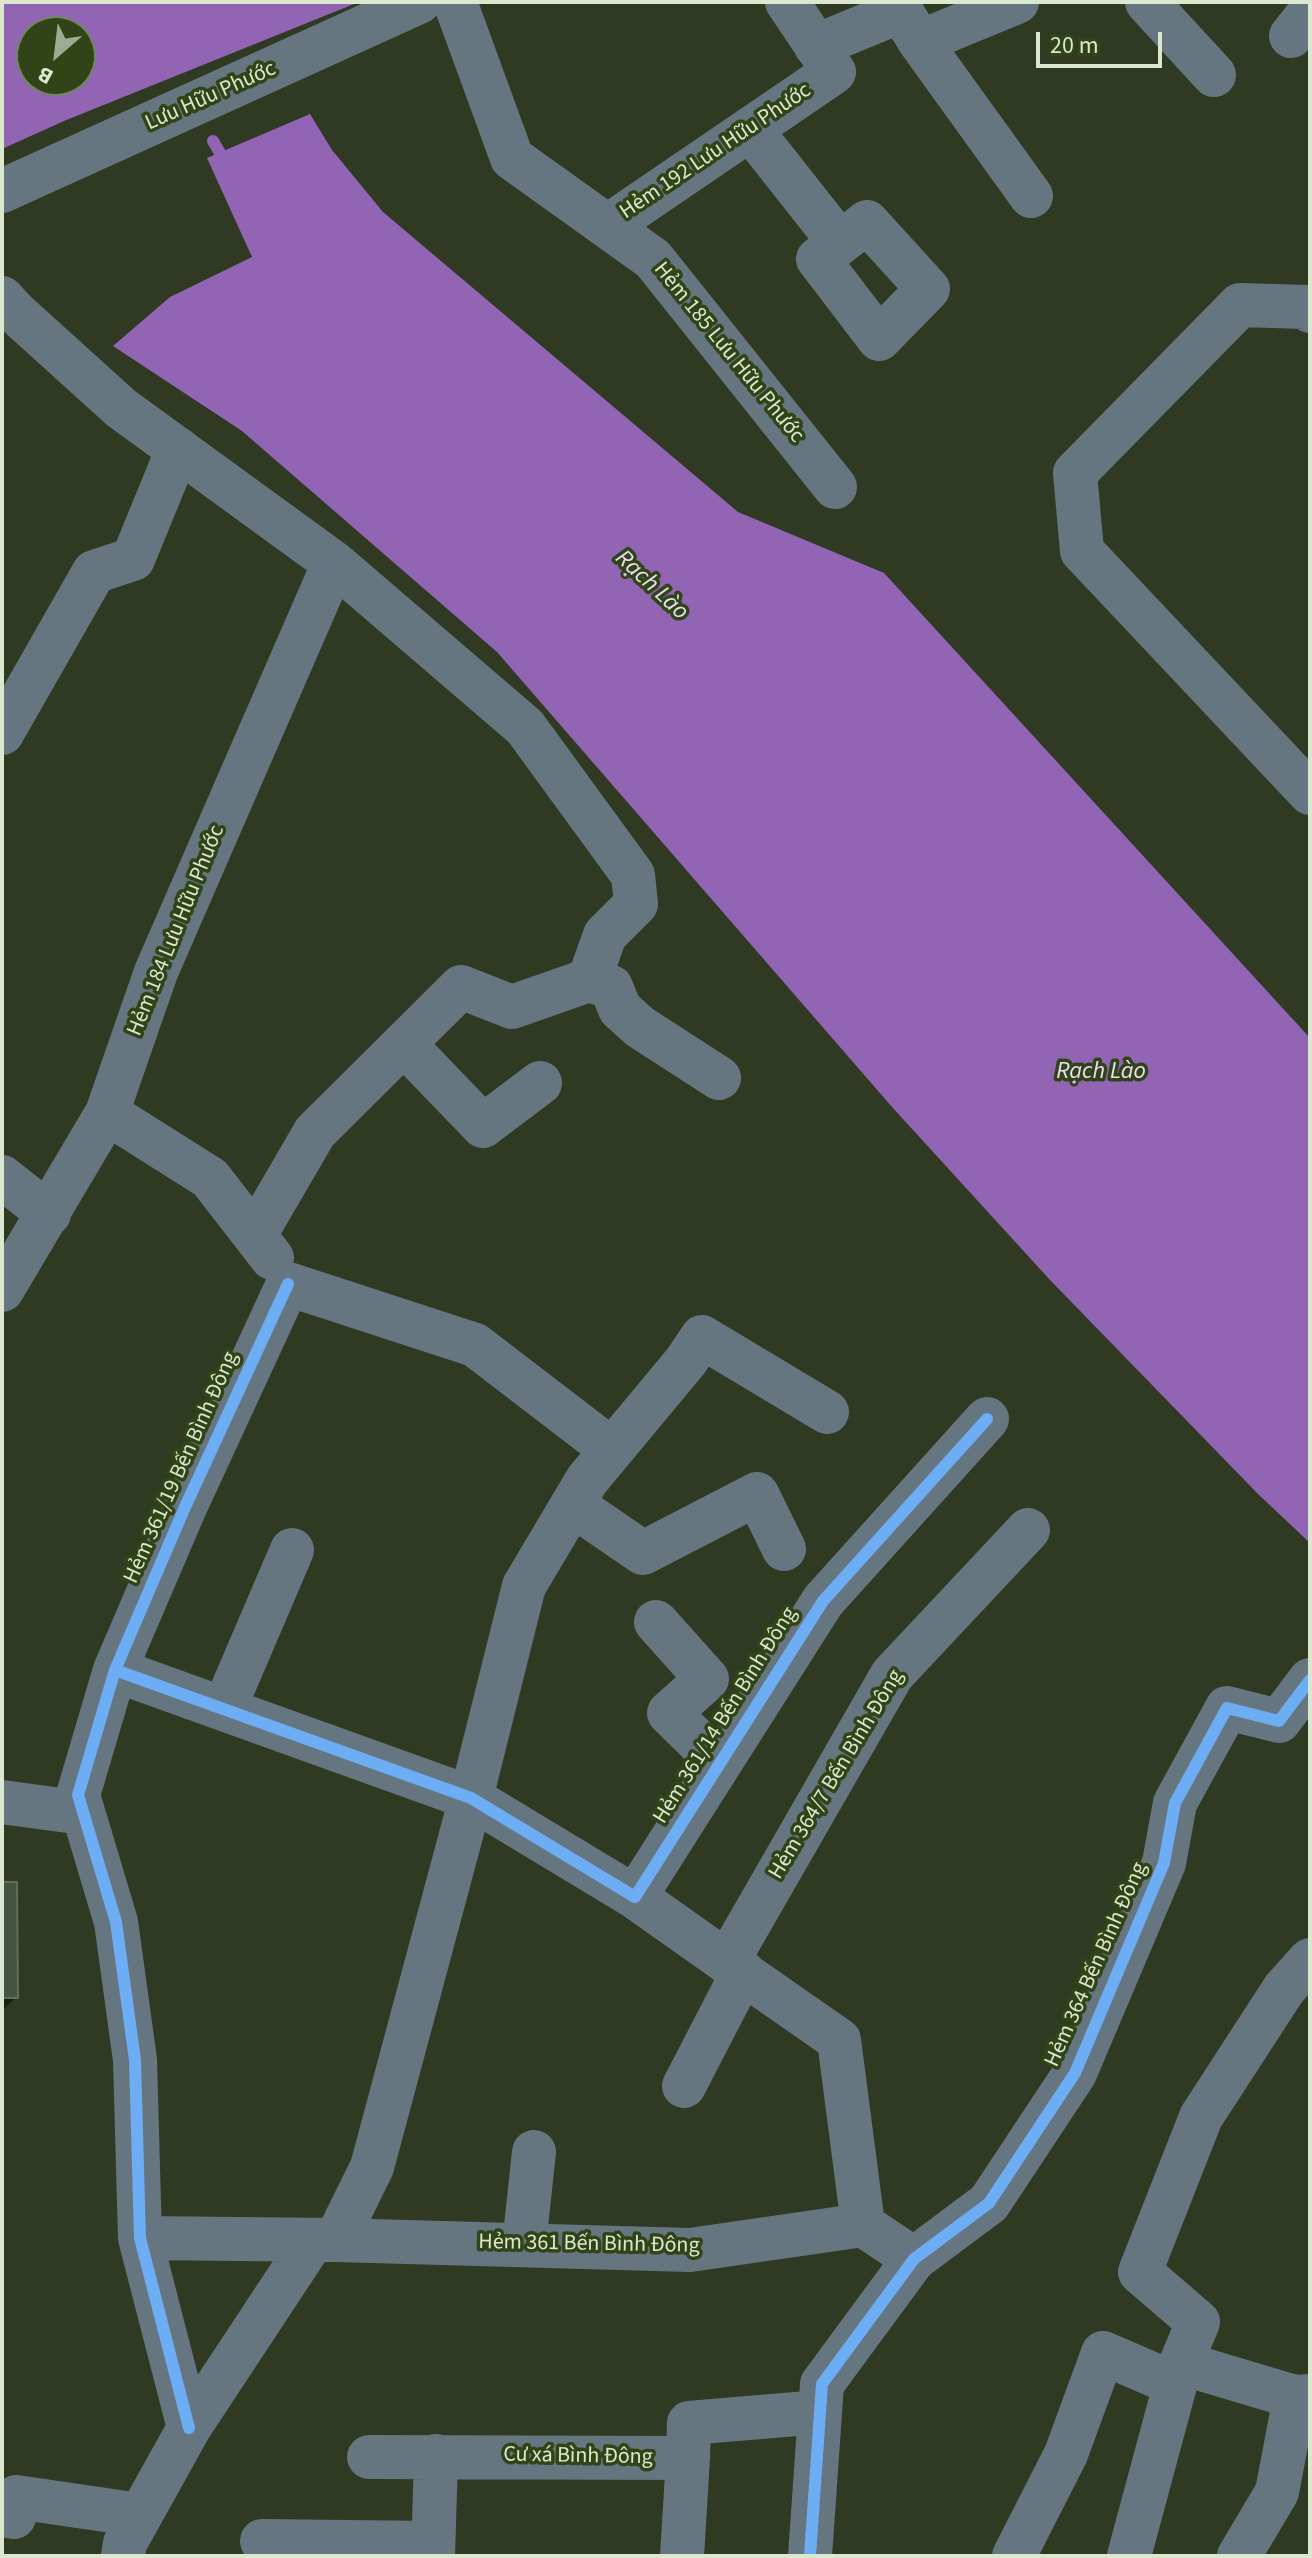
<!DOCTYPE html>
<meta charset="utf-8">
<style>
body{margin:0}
#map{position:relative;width:1312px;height:2558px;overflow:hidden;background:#303a22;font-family:"Source Sans 3",sans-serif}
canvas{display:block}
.frame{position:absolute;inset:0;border:4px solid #dbe7ce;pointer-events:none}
.north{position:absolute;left:16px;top:16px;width:80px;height:80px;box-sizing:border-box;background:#314418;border:2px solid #758561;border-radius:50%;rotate:208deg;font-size:22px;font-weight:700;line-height:32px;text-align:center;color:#dbe7ce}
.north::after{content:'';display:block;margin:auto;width:28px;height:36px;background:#9faa92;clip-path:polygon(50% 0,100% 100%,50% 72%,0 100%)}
.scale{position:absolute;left:1036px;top:32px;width:126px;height:36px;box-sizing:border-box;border:4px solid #dbe7ce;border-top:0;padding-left:10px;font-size:24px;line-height:28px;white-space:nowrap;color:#dbe7ce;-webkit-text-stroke:6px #314418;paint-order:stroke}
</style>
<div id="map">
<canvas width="1312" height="2558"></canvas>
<div class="frame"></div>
<div class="north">B</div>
<div class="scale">20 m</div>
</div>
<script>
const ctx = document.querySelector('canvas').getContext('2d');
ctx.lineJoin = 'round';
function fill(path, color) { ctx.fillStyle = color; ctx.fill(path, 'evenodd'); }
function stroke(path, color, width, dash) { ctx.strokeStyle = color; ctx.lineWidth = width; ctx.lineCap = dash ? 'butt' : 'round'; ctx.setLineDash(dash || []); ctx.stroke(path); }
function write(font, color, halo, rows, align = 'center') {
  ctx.font = font + ' "Source Sans 3",sans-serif'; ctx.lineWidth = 7; ctx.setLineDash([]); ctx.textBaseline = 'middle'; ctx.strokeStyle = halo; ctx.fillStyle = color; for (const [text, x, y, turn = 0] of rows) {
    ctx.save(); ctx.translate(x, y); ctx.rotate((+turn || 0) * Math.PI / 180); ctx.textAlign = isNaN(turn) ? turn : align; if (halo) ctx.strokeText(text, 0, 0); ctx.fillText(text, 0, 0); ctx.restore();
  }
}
fill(new Path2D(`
 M2 2H359L64 121 2 149ZM32 32H80V80H32Z
 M310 114 332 150 383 212 738 512 884 573 1310 1038V1543L1258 1494 1050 1280 892 1107 497 652 242 431 113 346 170 297 252 257 207 158Z`), '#9164b4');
fill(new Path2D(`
 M2 1884 16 1997 3 2010H2Z`), '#0007');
stroke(new Path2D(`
 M213 141 227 165`), '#9164b4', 12);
const building = new Path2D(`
 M2 1882H17L18 1998H2Z`);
fill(building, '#435540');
stroke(building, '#616e5c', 2);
stroke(new Path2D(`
 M455 2 512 158 653 259 835 487
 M1017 2 920 42 1031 196
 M1147 2 1214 75
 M1291 36 1310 12
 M816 46 901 11 920 42
 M750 129 840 243 818 259 879 339 928 289 867 222 840 243
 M2 191 419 2
 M608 226 834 72 787 2
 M2 298 15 312 121 408 334 563 525 727 633 875 636 904 605 935 589 980
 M1310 311 1306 307 1240 305 1075 473 1082 551 1310 793
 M2 733 94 572 133 559 178 449
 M404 1044 483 1126 540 1083
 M107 1113 210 1178 272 1258
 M2 1177 49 1214
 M255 1235 315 1132 461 987 512 1007 589 980 611 987 620 1009 640 1027 719 1078
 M288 1284 475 1345 612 1450
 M2 1290 107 1113 156 972 334 563
 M573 1505 643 1553 757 1494 784 1549
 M656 1622 707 1679 669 1713 720 1763
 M115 1670 471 1798 635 1897 823 1601 987 1419
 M224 1709 292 1550
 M2 1802 83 1813
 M635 1897 727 1962
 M684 2086 743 1972
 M140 2238 336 2240 690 2250 863 2225
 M336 2240 372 2167 471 1798 524 1586 587 1480 686 1361 702 1337 827 1412
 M524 2245 534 2152
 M914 2259 863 2225 839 2040 727 1962 892 1675 1028 1530
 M1181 2363 1295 2397
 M189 2428 140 2238 135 2060 116 1922 78 1795 115 1670 185 1507 288 1284
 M369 2457 688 2458 682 2556
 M688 2458 689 2423 820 2412
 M2 2515 14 2517 16 2497 140 2515
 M262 2541 433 2543
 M123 2556 125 2543 189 2428 313 2240
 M433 2556 436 2456
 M810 2556 822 2384 914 2259 989 2203 1075 2073 1164 1863 1175 1803 1227 1708 1279 1721 1310 1680
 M1014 2556 1066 2454 1103 2353 1175 2384
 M1129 2556 1181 2363 1198 2322 1140 2272 1201 2117 1284 1989 1310 1960
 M1239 2556 1277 2492 1295 2397 1310 2396`), '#667680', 44);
stroke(new Path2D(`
 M115 1670 471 1798 635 1897 823 1601 987 1419
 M189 2428 140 2238 135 2060 116 1922 78 1795 115 1670 185 1507 288 1284
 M810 2556 822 2384 914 2259 989 2203 1075 2073 1164 1863 1175 1803 1227 1708 1279 1721 1310 1680`), '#6dadf4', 12);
write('22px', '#dbe7ce', '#314418', [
 ["Lưu Hữu Phước",211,97,-24],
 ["Hẻm 192 Lưu Hữu Phước",716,152,-34],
 ["Hẻm 185 Lưu Hữu Phước",728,353,51],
 ["Hẻm 184 Lưu Hữu Phước",177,931,-68],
 ["Hẻm 361/19 Bến Bình Đông",182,1468,-66],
 ["Hẻm 361/14 Bến Bình Đông",726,1716,-58],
 ["Hẻm 364/7 Bến Bình Đông",837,1775,-59],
 ["Hẻm 364 Bến Bình Đông",1097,1965,-66],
 ["Hẻm 361 Bến Bình Đông",589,2245,1],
 ["Cư xá Bình Đông",578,2457,1]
]);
write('italic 24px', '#e9ddf5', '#314418', [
 ["Rạch Lào",651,586,43],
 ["Rạch Lào",1101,1073]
]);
</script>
